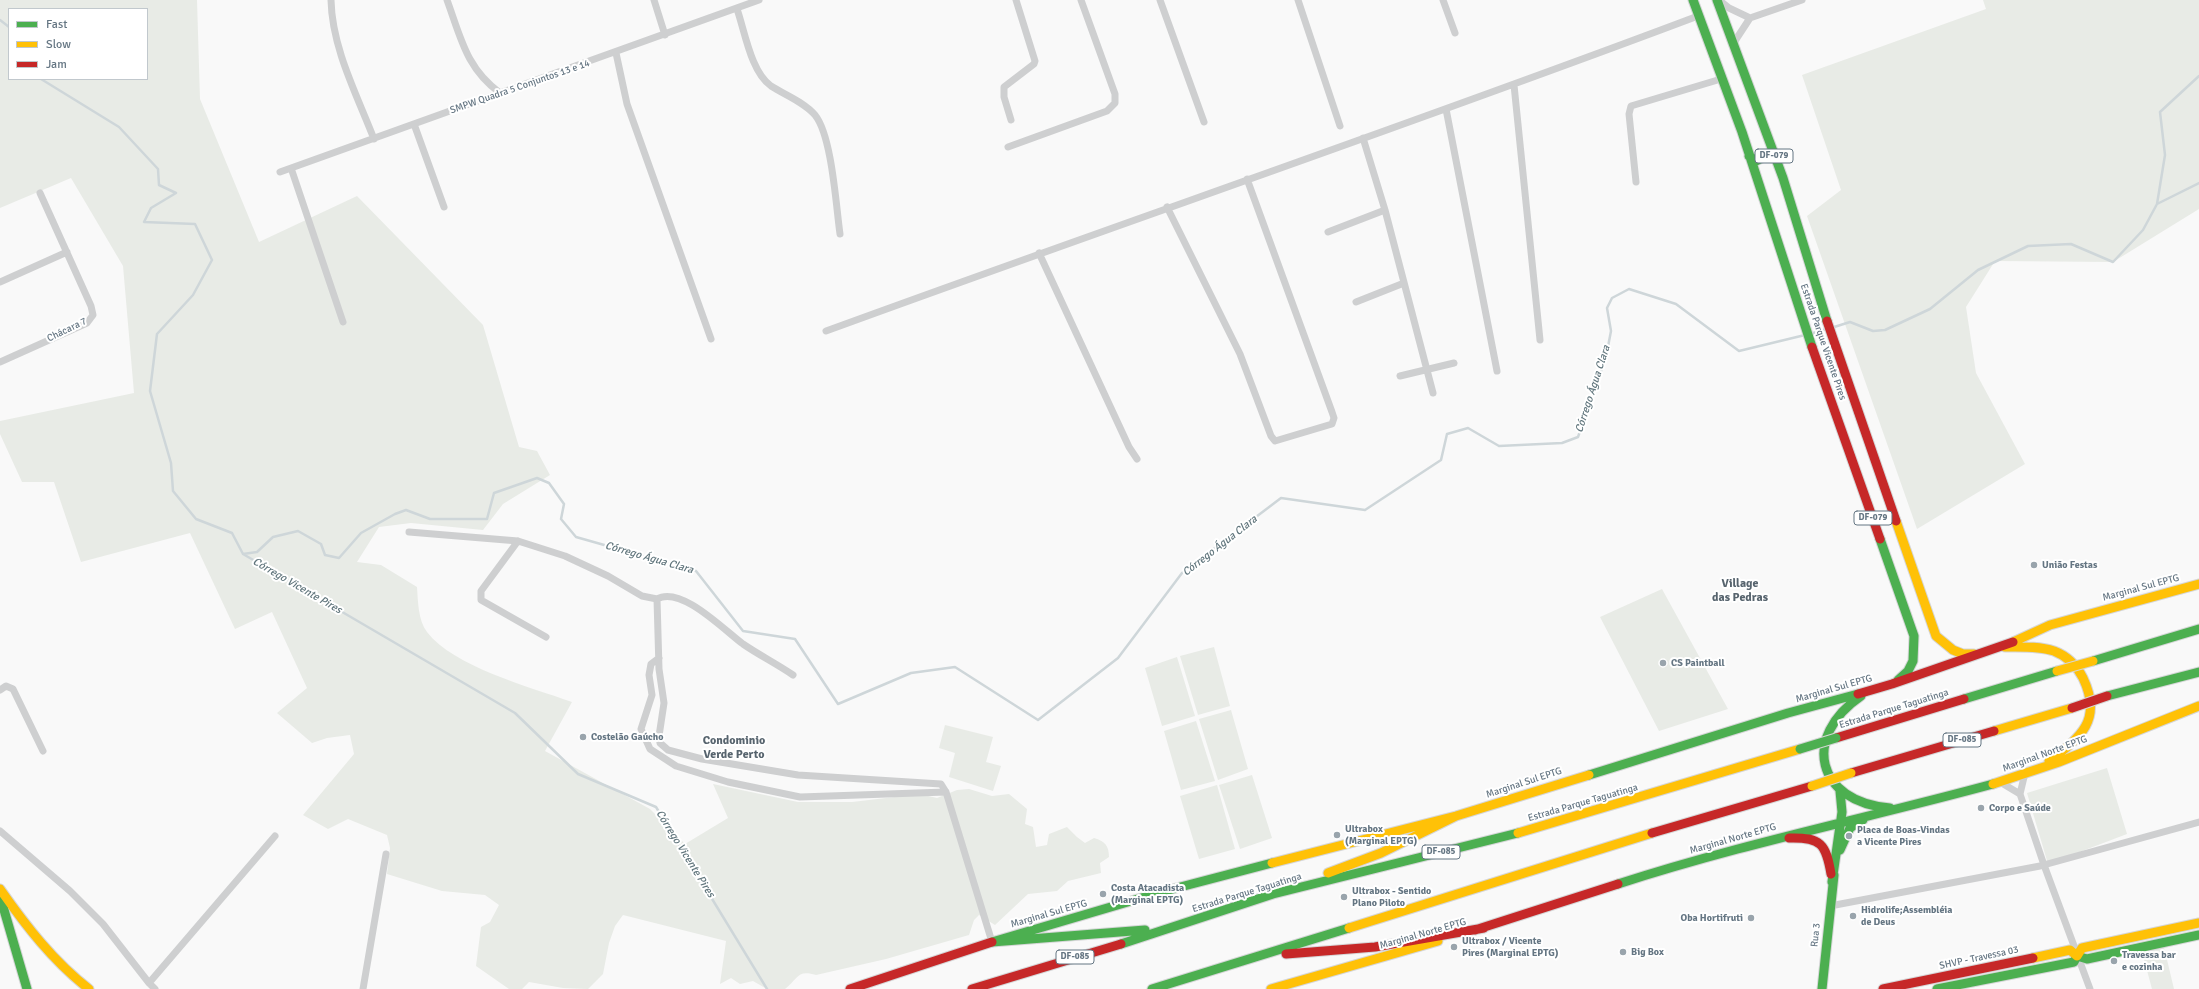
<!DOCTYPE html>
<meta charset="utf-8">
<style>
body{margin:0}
#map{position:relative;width:2199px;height:989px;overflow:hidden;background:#f9f9f9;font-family:Signika,sans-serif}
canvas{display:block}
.legend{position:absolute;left:8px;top:8px;width:140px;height:72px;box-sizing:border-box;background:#fff;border:1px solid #c1c8cd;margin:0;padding:5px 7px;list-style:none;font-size:12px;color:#657683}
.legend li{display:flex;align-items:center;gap:8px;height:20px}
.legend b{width:20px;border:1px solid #c1c8cd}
</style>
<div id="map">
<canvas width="2199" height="989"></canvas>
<ul class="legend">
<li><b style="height:5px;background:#4caf50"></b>Fast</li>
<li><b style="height:5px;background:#ffc107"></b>Slow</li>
<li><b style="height:5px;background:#c62828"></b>Jam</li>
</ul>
</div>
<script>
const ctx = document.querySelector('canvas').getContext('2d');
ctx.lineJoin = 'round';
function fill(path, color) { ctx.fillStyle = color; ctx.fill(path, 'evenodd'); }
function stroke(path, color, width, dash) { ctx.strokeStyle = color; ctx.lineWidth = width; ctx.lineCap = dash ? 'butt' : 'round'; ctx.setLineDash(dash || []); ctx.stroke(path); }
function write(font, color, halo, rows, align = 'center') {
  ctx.font = font + ' Signika,sans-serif'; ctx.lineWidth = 4; ctx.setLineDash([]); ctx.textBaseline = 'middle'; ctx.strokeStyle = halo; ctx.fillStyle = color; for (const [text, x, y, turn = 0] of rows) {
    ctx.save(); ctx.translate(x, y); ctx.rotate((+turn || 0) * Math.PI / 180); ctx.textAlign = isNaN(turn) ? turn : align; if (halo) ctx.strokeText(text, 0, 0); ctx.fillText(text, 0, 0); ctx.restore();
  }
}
fill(new Path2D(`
 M0 0H197L200 99 259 242 357 196 483 325 519 447 537 451 550 475 503 504 483 530 411 523 379 527 357 562 381 565 417 587C418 601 418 620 427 632 454 667 530 687 572 702L545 751 650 809 685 844 728 818 713 784 798 802H852L920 794 937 798 957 790 969 789 992 796 1009 794 1027 809 1025 824 1033 827 1036 847 1047 845 1049 834 1067 827 1077 837 1085 843 1094 838C1105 841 1109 846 1109 857L1100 863 1101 873 1068 881 1057 891 1028 894 995 925 979 915 974 920 969 935 886 959 816 975C797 969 798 979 785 989H767L753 981 740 984 731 978 720 984 726 941 623 915 615 926 609 943 603 974 588 989 563 988 529 982 522 989H509L476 966 481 927 490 922 499 905 485 895 442 891 387 874 390 848 387 835 348 819 328 829 303 815 354 754 350 735 327 738 312 743 277 713 307 688 272 612 235 629 190 533 81 562 54 482H22L0 434V421L134 393 123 266 71 178 0 208ZM9 9H147V79H9Z
 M1983 0H2199V209L2113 262 1995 261 1966 307 1976 373 2025 464 1917 529 1807 216 1841 190 1802 75 1986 9Z
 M1662 589 1728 709 1659 731 1600 617Z
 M1214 647 1230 706 1198 715 1180 656Z
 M1177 657 1195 716 1162 726 1145 668Z
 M1231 710 1248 769 1218 780 1199 719Z
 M1196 721 1215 781 1181 790 1164 731Z
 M945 725 993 737 986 762 1001 766 993 791 949 777 955 753 939 748Z
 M2107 768 2127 834 2048 864 2027 793Z
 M1252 775 1272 838 1240 849 1219 785Z
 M1217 785 1235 849 1199 859 1180 796Z
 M2164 947 2174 989H2152L2142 952Z`), '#e8ebe6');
stroke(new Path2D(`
 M0 20 9 27
 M41 79 119 127 158 169 159 185 176 193 151 208 144 222 195 224 212 260 193 295 157 334 150 391 171 463 173 491 196 519 232 533 243 554 515 713 578 774 656 807 767 989
 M2157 204 2165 155 2160 112 2199 76
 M1831 328 1850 322 1873 331 1885 330 1930 309 1978 270 2028 246 2071 244 2113 262 2143 230 2157 204 2199 183
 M1810 334 1826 329
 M243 554 257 552 273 537 298 531 321 544 325 555 339 558 361 533 395 514 406 510 430 519H487L494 493 537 478 549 483 564 504 561 519 576 537 696 571 743 631 795 639 838 704 911 673 955 667 1038 720 1118 658 1182 573 1281 498 1365 510 1441 460 1447 434 1468 428 1499 446 1562 443 1578 437 1606 357 1611 331 1607 308 1612 298 1629 289 1676 304 1739 351 1805 335`), '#ced6d9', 2.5);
const fast = new Path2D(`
 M1693 0 1742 132 1812 347
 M1717 0 1783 178 1827 321
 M1749 156 1756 161 1773 152
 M1880 539 1914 636 1913 661 1908 671 1898 680
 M2093 661 2199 629
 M1861 696C1801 737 1816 802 1890 808
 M2107 696 2199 672
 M1964 699 2057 671
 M1589 775 1788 713 1858 694
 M1840 850 1850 828 1863 820
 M1832 882 1842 812 1840 791
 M1618 884C1741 844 1868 818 1993 784
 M0 896 27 989
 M992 942 1165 891 1272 863
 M992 942 1145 930
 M1121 944 1273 894 1518 833
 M1152 989 1349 928
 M1822 989 1834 875
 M1937 989 2074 962 2077 956 2087 959 2199 935`);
const slow = new Path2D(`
 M1896 521 1936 636 1953 650 1963 654H1974
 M2013 642 2050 625 2199 584
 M2005 647C2021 647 2039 646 2054 651 2067 656 2077 666 2083 678 2103 720 2081 737 2049 761
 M1994 731 2072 708
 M1993 784 2059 762 2199 706
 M1518 833 1800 749
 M1272 863 1456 816 1589 775
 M1328 873 1381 853 1456 816
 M0 889C26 926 53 961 89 989
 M1349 928 1652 833
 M2033 958 2070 950 2077 956 2082 948 2199 923
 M1271 989 1438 941`);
const jam = new Path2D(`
 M1827 321 1896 521
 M1812 347 1880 539
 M1858 694 1892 684 2013 642
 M1836 738 1964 699
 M1851 773 1994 731
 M1652 833 1812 786
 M1789 838C1821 837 1826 844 1831 874
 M1475 930 1618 884
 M1286 954 1375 947 1484 928
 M850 989 992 942
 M972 989 1121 944
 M1883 989 2033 958`);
stroke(fast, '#d5d6d7', 11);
stroke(slow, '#d5d6d7', 11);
stroke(jam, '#d5d6d7', 11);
stroke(new Path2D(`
 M331 0C332 48 357 95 374 139
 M447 0C461 38 466 68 500 93
 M654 0 665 35
 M1160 0 1204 122
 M1298 0 1340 126
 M1443 0 1455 33
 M1719 0 1729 8 1750 18
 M737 9C745 32 751 72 771 86 785 95 804 102 815 115 832 136 836 206 840 234
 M1733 44 1750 18 1802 0
 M616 53 627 104 711 339
 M1514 85 1540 340
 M1446 109 1497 371
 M1011 120 1004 97V87L1034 64 1035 61 1016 0
 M414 124 444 207
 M1363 138 1385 210 1433 393
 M1008 147 1107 111 1115 103V94L1081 0
 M291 168 343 322
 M280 172 759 0
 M1636 182 1629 114 1631 106 1721 79
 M1167 207 1240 354 1271 436 1275 441 1332 424 1334 418 1332 412 1247 179
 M1328 232 1385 210
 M1039 253 1129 447 1137 459
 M0 282 67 252
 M1356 302 1404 283
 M826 331C1116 225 1409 125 1698 16
 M0 362 87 323 93 315 91 306 40 193
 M1400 376 1454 363
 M409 532 518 541 565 556 608 576 642 596 657 599
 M518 541 481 591V600L546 637
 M659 658 651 664 649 675 652 695 641 729 650 749 676 766 728 782 800 797 946 792
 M793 675C777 664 759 655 743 644 725 631 681 585 657 599L659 669 664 703 659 736 660 743 668 750 702 759 798 775 941 784 946 792 992 942
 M0 690 6 686 13 689 43 751
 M2025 773 2020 794 2044 865 2090 989
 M2000 782 2020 794
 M0 831 70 891 103 924 149 983 275 836
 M1830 906 2040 866 2199 822
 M149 983 155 989
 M363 989 386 854`), '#cecfd0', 7);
stroke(fast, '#4caf50', 9);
stroke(slow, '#ffc107', 9);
stroke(jam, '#c62828', 9);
const fastBridge = new Path2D(`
 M1800 749 1836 738`);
const slowBridge = new Path2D(`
 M2057 671 2093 661
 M1812 786 1851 773`);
const jamBridge = new Path2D(`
 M2072 708 2107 696`);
stroke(fastBridge, '#d5d6d6', 11, []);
stroke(slowBridge, '#d5d6d6', 11, []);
stroke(jamBridge, '#d5d6d6', 11, []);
stroke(fastBridge, '#4caf50', 9);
stroke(slowBridge, '#ffc107', 9);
stroke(jamBridge, '#c62828', 9);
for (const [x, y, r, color] of [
 [2034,565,4,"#99a4ac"],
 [1663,663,4,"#99a4ac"],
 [583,737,4,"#99a4ac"],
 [1981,808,4,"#99a4ac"],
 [1337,835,4,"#99a4ac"],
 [1849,836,4,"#99a4ac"],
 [1103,894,4,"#99a4ac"],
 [1344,897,4,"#99a4ac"],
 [1853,916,4,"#99a4ac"],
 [1751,918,4,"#99a4ac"],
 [1454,947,4,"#99a4ac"],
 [1623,952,4,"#99a4ac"],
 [2114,961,4,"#99a4ac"]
]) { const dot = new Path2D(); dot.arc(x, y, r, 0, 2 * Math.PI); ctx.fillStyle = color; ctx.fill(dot); stroke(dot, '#fff', 1.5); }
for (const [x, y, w] of [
 [1774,156,38],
 [1873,518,38],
 [1962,740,38],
 [1441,852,38],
 [1075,957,38]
]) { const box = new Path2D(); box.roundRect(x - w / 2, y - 7, w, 14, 3); ctx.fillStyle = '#fff'; ctx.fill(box); stroke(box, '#657683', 1); }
write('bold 9px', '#657683', null, [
 ["DF-079",1774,156],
 ["DF-079",1873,518],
 ["DF-085",1962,740],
 ["DF-085",1441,852],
 ["DF-085",1075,957]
]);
write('10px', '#657683', '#fff', [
 ["SMPW Quadra 5 Conjuntos 13 e 14",520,87,-19],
 ["Chácara 7",67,330,-26],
 ["Estrada Parque Vicente Pires",1823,342,71],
 ["Marginal Sul EPTG",2141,588,-15],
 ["Marginal Sul EPTG",1834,689,-16],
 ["Estrada Parque Taguatinga",1894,709,-17],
 ["Marginal Norte EPTG",2045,754,-20],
 ["Marginal Sul EPTG",1524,783,-18],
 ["Estrada Parque Taguatinga",1583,803,-16],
 ["Marginal Norte EPTG",1733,839,-16],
 ["Estrada Parque Taguatinga",1247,893,-17],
 ["Marginal Sul EPTG",1049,914,-16],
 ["Marginal Norte EPTG",1423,934,-16],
 ["Rua 3",1816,935,-84],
 ["SHVP - Travessa 03",1979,958,-12]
]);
write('bold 10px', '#657683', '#fff', [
 ["União Festas",2042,565],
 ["CS Paintball",1671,663],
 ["Costelão Gaúcho",591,737],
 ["Corpo e Saúde",1989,808],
 ["Ultrabox",1345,829],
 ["(Marginal EPTG)",1345,841],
 ["Placa de Boas-Vindas",1857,830],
 ["a Vicente Pires",1857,842],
 ["Costa Atacadista",1111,888],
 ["(Marginal EPTG)",1111,900],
 ["Ultrabox - Sentido",1352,891],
 ["Plano Piloto",1352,903],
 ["Hidrolife;Assembléia",1861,910],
 ["de Deus",1861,922],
 ["Oba Hortifruti",1743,918,"right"],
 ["Ultrabox / Vicente",1462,941],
 ["Pires (Marginal EPTG)",1462,953],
 ["Big Box",1631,952],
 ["Travessa bar",2122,955],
 ["e cozinha",2122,967]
], 'left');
write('italic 11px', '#60757c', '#fff', [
 ["Córrego Água Clara",1593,389,-72],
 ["Córrego Água Clara",1220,546,-38],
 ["Córrego Água Clara",649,558,16],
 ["Córrego Vicente Pires",297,586,30],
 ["Córrego Vicente Pires",685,854,58]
]);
write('bold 12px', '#57646e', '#fff', [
 ["Village",1740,584],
 ["das Pedras",1740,598],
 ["Condominio",734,741],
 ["Verde Perto",734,755]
]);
</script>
